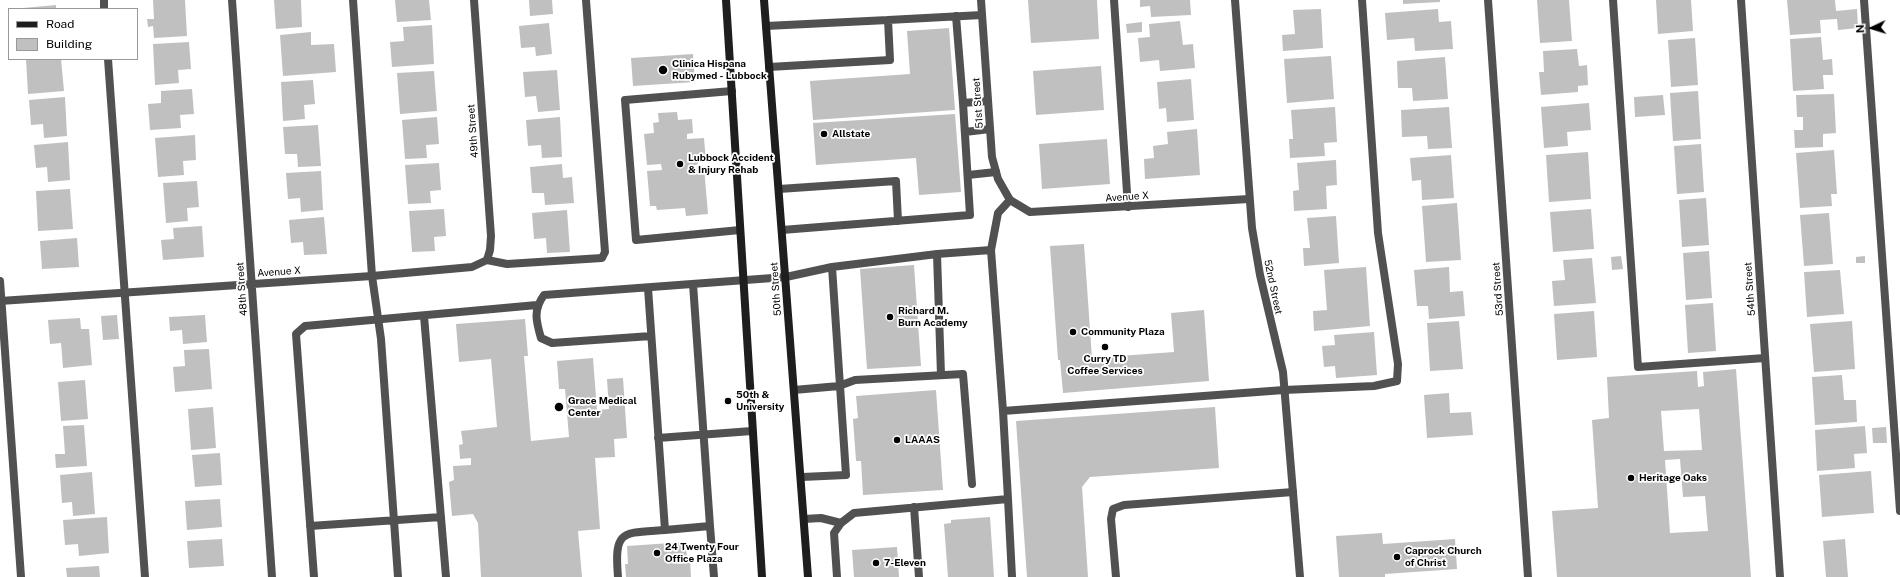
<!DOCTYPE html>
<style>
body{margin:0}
#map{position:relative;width:1900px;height:577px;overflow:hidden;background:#fff;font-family:"Public Sans",sans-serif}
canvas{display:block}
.legend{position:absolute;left:8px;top:8px;width:130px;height:52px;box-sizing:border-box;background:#fff;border:1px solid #999;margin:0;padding:5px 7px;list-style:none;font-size:12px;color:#000}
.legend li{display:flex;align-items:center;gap:8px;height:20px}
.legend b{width:20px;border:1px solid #999}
.north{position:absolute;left:1852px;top:8px;width:40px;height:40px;-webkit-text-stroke:3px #fff;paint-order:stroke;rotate:266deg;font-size:11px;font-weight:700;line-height:16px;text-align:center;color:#000}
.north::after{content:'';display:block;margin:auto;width:14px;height:18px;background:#000;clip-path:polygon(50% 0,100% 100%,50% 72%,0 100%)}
</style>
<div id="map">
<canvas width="1900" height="577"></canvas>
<ul class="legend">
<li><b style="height:5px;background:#1e1e1e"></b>Road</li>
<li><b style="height:11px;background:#c0c0c0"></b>Building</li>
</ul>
<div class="north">N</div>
</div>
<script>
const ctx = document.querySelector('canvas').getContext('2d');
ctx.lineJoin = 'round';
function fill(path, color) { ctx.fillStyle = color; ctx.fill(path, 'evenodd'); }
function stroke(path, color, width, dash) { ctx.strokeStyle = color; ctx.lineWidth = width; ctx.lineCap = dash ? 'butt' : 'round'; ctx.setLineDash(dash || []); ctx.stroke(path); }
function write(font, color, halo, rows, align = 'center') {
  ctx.font = font + ' "Public Sans",sans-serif'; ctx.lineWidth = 3.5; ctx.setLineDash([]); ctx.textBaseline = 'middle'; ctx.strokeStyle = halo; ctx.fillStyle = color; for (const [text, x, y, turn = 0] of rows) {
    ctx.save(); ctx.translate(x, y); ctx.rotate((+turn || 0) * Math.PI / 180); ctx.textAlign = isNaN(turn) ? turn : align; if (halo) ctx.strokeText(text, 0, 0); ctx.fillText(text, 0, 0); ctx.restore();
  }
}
fill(new Path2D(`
 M153 0H185L187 36 154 38 153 26 148 27 147 19H154Z
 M274 0H301L302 27 276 29Z
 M395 0H429L431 20 397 22Z
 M529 0H552L553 14 530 16Z
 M1028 0H1097L1099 39 1031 43Z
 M1140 0H1190L1191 15 1151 17 1150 6 1140 7Z
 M1403 0H1440V2L1403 4Z
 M1537 0H1569L1572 41 1540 43Z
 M1656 0H1691L1693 31 1658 34Z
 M1787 0H1835L1836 11 1857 9 1858 28 1838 30 1837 19 1820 20 1821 33 1790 35Z
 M56 5V9H23V8Z
 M1321 9 1323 48 1283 51 1282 35 1295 34 1293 10Z
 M1438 9 1439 22 1451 21 1453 49 1415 51 1414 38 1387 40 1385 13Z
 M1180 21 1183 45 1193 44 1195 68 1160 71 1159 60 1140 62 1138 38 1150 37 1149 24Z
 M1142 22V32L1127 33 1126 24Z
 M549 23 552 54 536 56 535 47 521 48 519 26Z
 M432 25 434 64 392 67 390 42 404 41 403 27Z
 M949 28 955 110 813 120 810 81 910 74 907 31Z
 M311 32V45L334 44 336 72 283 76 280 35Z
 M1821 37 1823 60 1832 59 1833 75H1823L1824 89 1793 91 1790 39Z
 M1695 38 1698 85 1671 87 1668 40Z
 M189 42 191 69 178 70 179 83 155 85 153 44Z
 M1577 49 1579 66 1587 65 1588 85 1578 86V92L1541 95 1539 72H1544L1543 51Z
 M693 54 695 82 633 86 631 58Z
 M1331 56 1334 99 1287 103 1284 59Z
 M1445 57 1448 99 1413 101 1412 88H1398L1397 61Z
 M26 59H61L64 91 28 94Z
 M1101 66 1104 110 1036 115 1033 71Z
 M557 70 560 110 538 112 536 96 525 97 523 72Z
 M434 71 437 111 400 114 397 73Z
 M1191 79 1194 120 1167 122 1166 108 1159 109 1157 82Z
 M313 80 315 104 304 105 305 119 283 121 281 82Z
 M192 89 194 114 180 115 181 128 150 130 148 104 161 103V91Z
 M1698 91 1701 139 1673 141 1670 93Z
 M1834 94 1836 133 1823 134V147L1795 148 1794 130H1803V117H1797L1796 95Z
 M1663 95 1665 115 1635 117 1634 97Z
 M65 97 67 136 44 138 43 124 31 125 29 100Z
 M1589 103 1591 130 1567 132 1568 146 1544 148 1541 107Z
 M1335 107 1337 142 1324 143 1325 156 1290 158 1289 139H1293L1291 110Z
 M1449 107 1452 148 1428 149 1427 136 1402 137 1401 110Z
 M677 112 678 120 692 119 693 133 687 134V139L704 138 706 162H698V164L695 165V168L704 167 708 214 686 216 685 208 657 210 656 206H650L647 171 662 170 661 164 647 165 644 134 654 133 653 123 659 122 658 113Z
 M955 114 961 192 919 195 916 158 816 165 813 123Z
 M437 117 439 144 426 145 427 158 405 159 402 120Z
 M560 117 562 157 542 158 541 145 528 146 526 120Z
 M318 125 321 166 298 167 297 154H285L283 127Z
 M1197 129 1200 175 1145 179 1144 159 1154 158 1153 146 1168 144 1167 132Z
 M195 135 196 160 183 161 184 175 158 177 155 138Z
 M1107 139 1110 184 1042 189 1039 144Z
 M68 142 70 180 48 182 47 167 36 168 34 145Z
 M1701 144 1704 192 1677 194 1674 146Z
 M1834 150 1837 194H1831L1832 206 1800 208 1796 153Z
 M1588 152 1591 199 1549 202 1546 155Z
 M1451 155 1454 198 1422 200 1421 180 1412 181 1410 158Z
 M1336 160 1337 185 1326 186 1327 209 1294 211 1293 191 1299 190 1297 163Z
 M439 163 441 190 430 191 431 203 408 204 405 165Z
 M562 164 563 178 572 177 574 203 545 205 544 193H532L530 167Z
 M321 171 323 210 301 212 300 198 288 199 286 173Z
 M197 181 199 207 187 208 188 221 166 223 163 183Z
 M70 189 73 229 38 231 36 191Z
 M1706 198 1709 245 1682 247 1679 200Z
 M1457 203 1461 260 1426 262 1422 206Z
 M444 209 446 236 434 237 435 251 412 252 409 211Z
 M1591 209 1594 249 1553 252 1550 212Z
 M567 210 570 252 547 253 546 238 534 239 532 213Z
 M1829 213 1833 264 1804 266 1800 215Z
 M1336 216 1339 263 1304 266 1303 248H1310L1307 218Z
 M324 217 327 254 304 255 303 242 291 243 289 220Z
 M202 226 204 257 163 260 161 240 174 239 173 228Z
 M77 238 79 267 42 269 40 241Z
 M1084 244 1092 358 1174 352 1171 313 1204 310 1209 381 1063 393 1060 360H1058L1050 246Z
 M1709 251 1712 298 1686 300 1683 253Z
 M1621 256 1623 269 1612 270 1611 257Z
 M1865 256V263H1856V257Z
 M1592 258 1596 303 1554 306 1552 281 1565 280 1563 260Z
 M914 265 921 366 867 369 860 269Z
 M1366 267 1370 326 1314 331 1313 311 1327 310 1324 270Z
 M1449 267 1450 292 1463 291 1465 316 1429 319 1428 306H1417L1414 270Z
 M1840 270 1844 314 1807 317 1804 272Z
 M1713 303 1716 351 1688 353 1685 305Z
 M1594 311 1597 357 1557 360 1554 314Z
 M117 315 119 339 103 340 101 316Z
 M205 315 207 342 183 344 182 330 170 331 169 317Z
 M80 318 81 329H89L92 365 63 368 61 343 50 344 48 320Z
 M525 319 528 356H524L531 441 569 437 565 389H559L557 361 593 358 597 410 609 409 607 379 623 378 627 438 614 439 615 457 595 458 600 529 578 531 582 577H481L478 523 473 514 452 516 449 482 454 480 453 466 471 465V458L460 459 459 445 463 444 461 431 497 427 491 359 459 362 456 324Z
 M1459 321 1463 369 1430 371 1427 323Z
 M1852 321 1855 369 1814 372 1810 324Z
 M1374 332 1377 375 1336 378 1335 366 1324 367 1322 346 1335 345 1334 335Z
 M209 349 212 389 175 392 173 367 185 366 184 350Z
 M1736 369 1751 577H1557L1552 511 1598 508 1592 420 1609 418 1607 377 1697 371 1698 387 1704 386 1703 372ZM1699 409 1702 450 1664 451 1661 411ZM1680 459 1683 497 1705 496 1708 531 1670 533 1665 460Z
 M1842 375 1844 400H1856L1857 422 1815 425 1812 377Z
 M85 380 88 419 61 421 58 382Z
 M936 390 943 490 863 495 861 461H856L853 419 858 418 856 396Z
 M1449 393 1450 413 1471 412 1473 435 1427 438 1424 395Z
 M213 407 216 448 191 450 188 409Z
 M1215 407 1219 468 1090 477 1082 487 1088 577H1027L1016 421Z
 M84 425 87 466 56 468 55 454H65L63 426Z
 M1865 426 1867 453 1854 454 1855 468 1817 471 1815 430Z
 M1886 427 1887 443H1873L1872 428Z
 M220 453 222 485 195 487 192 455Z
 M1871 471 1874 513 1822 517 1819 475Z
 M92 472 95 514 73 516 72 502 62 503 60 475Z
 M220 499 222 527 187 530 185 501Z
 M107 517 109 553 79 556 78 544 65 545 63 520Z
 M990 517 994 577H948L944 524 951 523V520Z
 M1382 533 1383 544 1455 539 1457 569 1385 574V577H1339L1336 536Z
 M222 539 224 566 189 568 187 541Z
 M1845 539 1848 577H1826L1823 541Z
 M686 542 687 560 690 559 691 577H626L625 564H628L627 546Z
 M897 547 899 577H854L852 550Z
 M99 566 100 577H67L66 568Z`), '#c0c0c0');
stroke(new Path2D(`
 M104 0V9
 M353 0 372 276 381 339 398 577
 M1114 0 1128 207
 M1613 0 1638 367 1765 358
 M1864 0 1900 511
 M956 16 963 103 988 101
 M888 20 982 15
 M766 26 888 20 890 60 769 67
 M108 59 145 577
 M732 91 625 100 636 240 740 230
 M965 132 990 129
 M968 175 996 172
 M779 189 896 181 898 221
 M782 230 970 215 963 103
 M937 254 991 250
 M487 260 507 264 602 258 605 252 586 0
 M832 267 937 254 941 375
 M693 284 710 526
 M424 316 446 577
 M651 336 552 343 541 338C536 321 533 310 544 295L786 277 832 267 846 475 802 477
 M794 390 839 386 855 380 963 374 972 484
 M1003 411 991 250 998 213 1010 200
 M658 438 752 431
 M1008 499 1012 577
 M914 507 919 577
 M804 519 821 518 841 523
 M310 526 441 517
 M665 530 710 526 714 577
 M314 577 296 334 305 326 537 305
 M618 577C614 529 622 533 665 530L648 288
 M837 577 834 533 841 523 854 513 1008 499 1003 411 1284 390 1374 386 1397 381 1398 364 1378 233 1362 0
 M1116 577 1111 519 1113 509 1124 505 1293 492`), '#515151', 8);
stroke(new Path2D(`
 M232 0 272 577
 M981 0 992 157 998 179 1010 200 1030 212 1249 199
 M1235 0 1252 228 1260 275 1283 372 1300 577
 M1488 0 1528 577
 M1741 0 1780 577
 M0 281 21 577
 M0 301 372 276 472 267 487 260 490 250 491 236 474 0`), '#515151', 8);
stroke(new Path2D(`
 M726 0 762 577
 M764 0 808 577`), '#1e1e1e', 8);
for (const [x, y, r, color] of [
 [663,70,5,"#000"],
 [824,134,4,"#000"],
 [680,164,4,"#000"],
 [890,317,4,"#000"],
 [1073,332,4,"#000"],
 [1105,347,4,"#000"],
 [728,401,4,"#000"],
 [559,407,5,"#000"],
 [897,440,4,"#000"],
 [1631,478,4,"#000"],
 [657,553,4,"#000"],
 [1397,557,4,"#000"],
 [876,563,4,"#000"]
]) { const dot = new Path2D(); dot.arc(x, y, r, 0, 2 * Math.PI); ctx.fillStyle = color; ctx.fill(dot); stroke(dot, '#fff', 1.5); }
write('bold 10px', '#000', '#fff', [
 ["Clinica Hispana",672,64],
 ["Rubymed - Lubbock",672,76],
 ["Allstate",832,134],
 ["Lubbock Accident",688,158],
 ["& Injury Rehab",688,170],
 ["Richard M.",898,311],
 ["Burn Academy",898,323],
 ["Community Plaza",1081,332],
 ["Curry TD",1105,359,"center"],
 ["Coffee Services",1105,371,"center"],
 ["50th &",736,395],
 ["University",736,407],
 ["Grace Medical",568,401],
 ["Center",568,413],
 ["LAAAS",905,440],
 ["Heritage Oaks",1639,478],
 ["24 Twenty Four",665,547],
 ["Office Plaza",665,559],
 ["Caprock Church",1405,551],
 ["of Christ",1405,563],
 ["7-Eleven",884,563]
], 'left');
write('10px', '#000', '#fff', [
 ["51st Street",978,103,-94],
 ["49th Street",473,131,-94],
 ["Avenue X",1127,197,-4],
 ["Avenue X",279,272,-4],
 ["52nd Street",1273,287,78],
 ["48th Street",242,289,-94],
 ["50th Street",776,289,-94],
 ["53rd Street",1498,289,-94],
 ["54th Street",1750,289,-94]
]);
</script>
